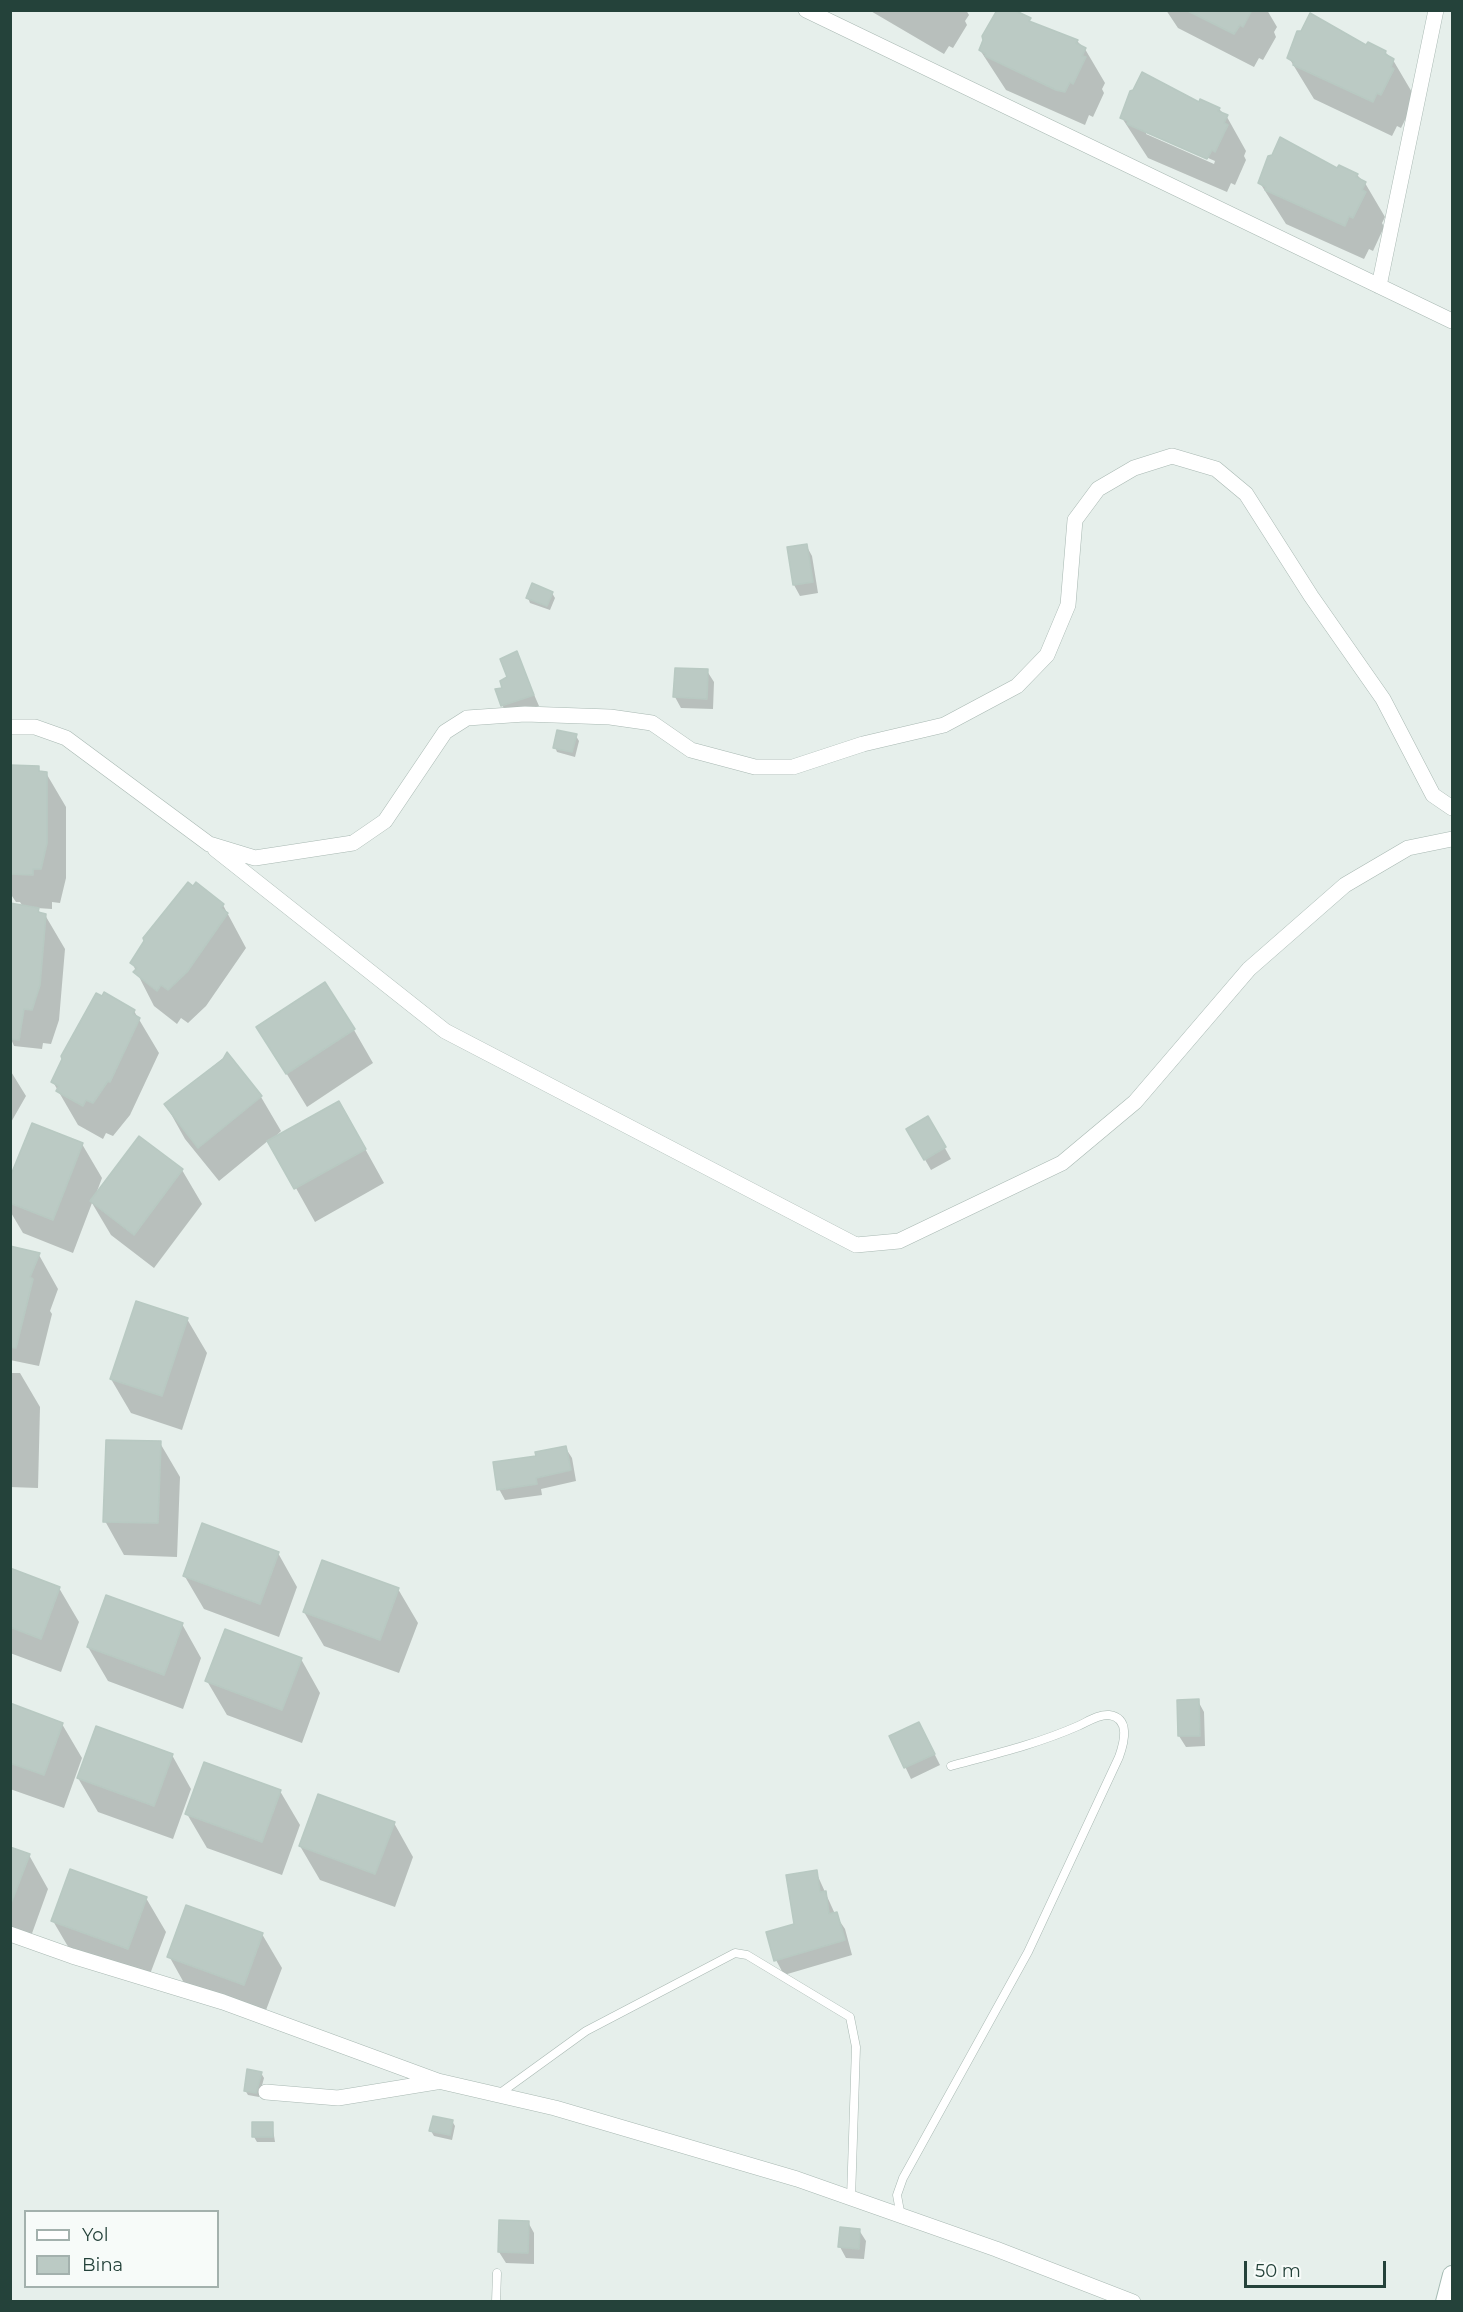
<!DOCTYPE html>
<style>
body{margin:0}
#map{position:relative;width:1463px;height:2312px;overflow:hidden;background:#e6efeb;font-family:Montserrat,sans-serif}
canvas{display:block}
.frame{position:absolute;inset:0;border:12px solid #24423a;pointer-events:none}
.legend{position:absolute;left:24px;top:2210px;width:195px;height:78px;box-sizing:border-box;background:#f7fbf9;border:2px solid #a3b1ad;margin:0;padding:8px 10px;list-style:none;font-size:18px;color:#24423a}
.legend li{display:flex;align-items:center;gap:12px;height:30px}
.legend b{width:30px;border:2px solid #a3b1ad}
.scale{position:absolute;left:1244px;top:2261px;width:142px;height:27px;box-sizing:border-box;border:3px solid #24423a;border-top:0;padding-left:8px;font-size:18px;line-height:21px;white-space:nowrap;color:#24423a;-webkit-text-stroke:4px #f7fbf9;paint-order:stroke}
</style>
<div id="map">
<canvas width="1463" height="2312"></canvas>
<div class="frame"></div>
<ul class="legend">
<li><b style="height:8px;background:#fff"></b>Yol</li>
<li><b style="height:16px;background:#bbcac4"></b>Bina</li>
</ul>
<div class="scale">50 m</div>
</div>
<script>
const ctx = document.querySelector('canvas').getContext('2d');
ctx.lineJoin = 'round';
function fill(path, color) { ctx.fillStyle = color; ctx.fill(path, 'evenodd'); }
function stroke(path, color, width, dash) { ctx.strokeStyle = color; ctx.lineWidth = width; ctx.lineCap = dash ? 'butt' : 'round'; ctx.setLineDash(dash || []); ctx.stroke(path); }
fill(new Path2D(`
 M966 10 969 15 965 21 967 25 953 48 949 46 944 54 869 10Z
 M1166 10H1267L1277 27 1274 32 1276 37 1263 60 1259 58 1254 67 1178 28Z
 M1029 20 1032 24 1077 41 1085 49 1105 83 1102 89 1104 93 1093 117 1089 115 1085 125 1006 90 980 50Z
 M1367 47 1385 52 1393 60 1413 94V104L1401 128 1397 126 1392 136 1314 99 1289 58Z
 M1219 109 1227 117 1246 151 1244 156 1246 160 1235 185 1231 183 1227 192 1148 158 1122 118ZM1146 131 1215 161 1214 164 1146 134Z
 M1338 170 1357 175 1365 183 1385 217 1382 223 1384 227 1373 251 1369 249 1364 259 1286 224 1260 183Z
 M806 545 812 556 818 593 800 596 794 585Z
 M552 593 555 598 550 610 530 603 528 598Z
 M516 653 539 706 509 716 502 705 503 689Z
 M707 671 714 682 713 709 681 708 675 697Z
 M576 736 579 741 575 757 557 752 555 747Z
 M10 766 38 768 41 773H46L66 807V878L60 903 52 902V909L37 908 41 914 45 915 65 949 59 1020 51 1044 43 1043 42 1049 14 1046 11 1039 10 905 23 907 20 902H16L10 893Z
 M223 905 246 948 206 1006 188 1023 181 1018 177 1024 154 1006 132 963Z
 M134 1011 159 1053 130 1115 113 1136 106 1133 103 1139 78 1125 53 1082Z
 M258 1027 354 1030 373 1063 307 1107Z
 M227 1055 261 1097 281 1131 273 1139 358 1136 384 1183 315 1222 269 1140 219 1181 185 1139 166 1105Z
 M10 1070 26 1096 10 1124Z
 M928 1118 951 1159 931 1170 908 1130Z
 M82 1144 102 1178 96 1194 182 1170 202 1204 154 1268 111 1235 92 1203 73 1253 23 1233 10 1211V1181Z
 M10 1248 39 1255 58 1289 50 1311 52 1314 39 1366 10 1360Z
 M187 1319 207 1353 182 1430 131 1413 111 1379Z
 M10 1373H20L40 1407 38 1488 10 1487Z
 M160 1443 180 1477 177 1557 124 1555 105 1521Z
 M565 1447 572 1458 576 1481 541 1489 542 1495 505 1500 499 1489 538 1457Z
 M278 1553 297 1587 279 1637 204 1609 184 1575Z
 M10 1570 59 1588 79 1622 61 1672 10 1653Z
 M398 1589 418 1623 399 1673 324 1646 304 1612Z
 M182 1624 201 1658 183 1709 108 1681 88 1647Z
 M301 1659 320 1693 302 1743 227 1715 207 1681Z
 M1198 1701 1204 1712 1205 1746 1186 1747 1179 1736Z
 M10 1705 62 1724 82 1758 64 1808 10 1789Z
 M925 1735 940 1765 911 1779 891 1737Z
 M172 1755 191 1789 173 1839 98 1812 78 1778Z
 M280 1791 300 1825 282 1875 207 1848 187 1814Z
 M394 1823 413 1857 395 1907 320 1880 300 1846Z
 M10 1848 29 1855 48 1889 30 1939 10 1932Z
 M816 1872 835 1914 845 1929 852 1955 784 1975 776 1960 795 1926Z
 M146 1898 166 1932 147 1982 73 1955 53 1921Z
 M262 1934 282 1968 263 2018 188 1990 169 1956Z
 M261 2073 264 2078 259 2097 248 2095 245 2090Z
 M452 2121 455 2126 452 2140 434 2136 431 2131Z
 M272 2123 275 2142H257L254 2137Z
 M528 2222 534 2233V2264L506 2263 499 2252Z
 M859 2230 866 2241 864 2259 846 2258 840 2247Z`), '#0003');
const building = new Path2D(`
 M997 10H1014L1031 18 1029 21 1078 40 1076 43 1086 48 1082 56 1086 57 1073 84 1070 82 1065 92 1056 90 985 56 986 54 979 50 983 40 982 36Z
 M1186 10H1252L1243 27 1240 25 1234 34Z
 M1310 13 1366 45 1368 42 1386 51 1385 54 1394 59 1391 67 1394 69 1381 95 1377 93 1373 102 1293 65 1294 62 1287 58 1297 31H1301Z
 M1142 72 1199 102 1200 99 1220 108 1218 111 1228 115 1224 123 1228 125 1215 152 1212 150 1207 159 1127 124 1128 121 1120 118 1130 91 1133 90Z
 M1280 137 1337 168 1339 165 1358 174 1356 177 1366 182 1362 190 1366 192 1353 218 1349 216 1345 226 1265 190 1266 187 1258 183 1268 156 1272 155Z
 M807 544 813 582 793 585 787 547Z
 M532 583 553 592 547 606 526 598Z
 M517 651 534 695 501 706 495 689 502 688 500 681 507 677 500 659Z
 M675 668 708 669 707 699 673 697Z
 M557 730 577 734 572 752 553 748Z
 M10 765 39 766V771L47 772V843L41 869H33V875L10 874Z
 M188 882 193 886 196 882 224 904 221 908 228 913 187 972 168 990 161 985 157 991 133 972 137 968 130 963 144 941 143 938Z
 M10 903 39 908 38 912 46 914 40 985 32 1010 24 1009 19 1040 10 1039Z
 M325 982 355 1029 286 1074 256 1027Z
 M104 992 135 1010 133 1014 140 1018 110 1082 108 1081 93 1103 86 1100 83 1106 56 1091 59 1086 51 1082 62 1059 61 1056 96 993 102 996Z
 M227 1052 262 1096 198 1148 164 1104 223 1059Z
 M339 1101 366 1149 294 1189 267 1141Z
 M928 1116 946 1147 924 1160 906 1129Z
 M32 1123 83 1143 53 1220 10 1203V1177Z
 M139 1136 183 1169 134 1235 90 1201Z
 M10 1246 40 1253 30 1277 33 1279 16 1348 10 1347Z
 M136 1301 188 1318 162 1396 110 1379Z
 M106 1440 161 1441 158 1523 103 1522Z
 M566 1446 571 1470 536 1478 537 1484 497 1490 493 1462 536 1456 535 1452Z
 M202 1523 279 1552 260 1604 183 1576Z
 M322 1560 399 1588 380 1640 303 1612Z
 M10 1568 60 1587 41 1639 10 1627Z
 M106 1595 183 1623 164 1675 87 1647Z
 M225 1629 302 1658 282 1710 205 1681Z
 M1199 1699 1200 1736H1178L1177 1700Z
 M10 1703 63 1723 44 1775 10 1763Z
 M919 1722 935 1754 904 1768 889 1736Z
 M96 1726 173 1754 154 1806 77 1778Z
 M204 1762 281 1790 262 1842 185 1814Z
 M318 1794 395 1822 375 1874 299 1846Z
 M10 1847 30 1854 12 1901H10Z
 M70 1869 147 1897 128 1949 51 1921Z
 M817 1870 820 1892 826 1891 829 1914 837 1912 845 1940 774 1961 766 1932 794 1924 786 1875Z
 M186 1905 263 1933 244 1985 167 1957Z
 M247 2069 262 2072 256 2093 244 2091Z
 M433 2116 453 2120 450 2135 429 2131Z
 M252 2122H273V2137H252Z
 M499 2220 529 2221 528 2253 498 2252Z
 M840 2227 860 2229 859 2249 838 2247Z`);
fill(building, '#bbcac4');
stroke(building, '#b8c9c2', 1.5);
const service = new Path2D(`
 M499 2094 586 2031 735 1953 747 1955 850 2017 856 2047 851 2198
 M901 2217 897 2195 903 2178 1028 1952 1119 1757C1124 1743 1131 1718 1109 1715 1099 1714 1087 1722 1078 1726 1037 1744 995 1754 951 1766
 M496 2302 497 2273`);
const minor = new Path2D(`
 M806 10 1452 321
 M1379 286 1436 10
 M10 727H35L66 738 209 844 255 858 353 843 385 821 445 732 467 718 525 714 610 717 652 723 691 750 755 767H793L863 744 944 725 1017 686 1047 655 1068 605 1075 520 1098 489 1134 468 1172 456 1216 469 1246 494 1311 596 1383 699 1433 795 1452 808
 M215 849 445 1031 856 1245 899 1241 1062 1163 1135 1102 1249 969 1345 885 1408 848 1452 839
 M10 1934 72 1956 223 2002 438 2081 555 2108 797 2179 996 2249 1133 2302
 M266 2092 338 2098 436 2082`);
const secondary = new Path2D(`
 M1445 2302 1452 2275`);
stroke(service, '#a8b8b2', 9);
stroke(minor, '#a8b8b2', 16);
stroke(secondary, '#a4bbb3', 20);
stroke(service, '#fff', 8);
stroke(minor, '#fff', 15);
stroke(secondary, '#fff', 18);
</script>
